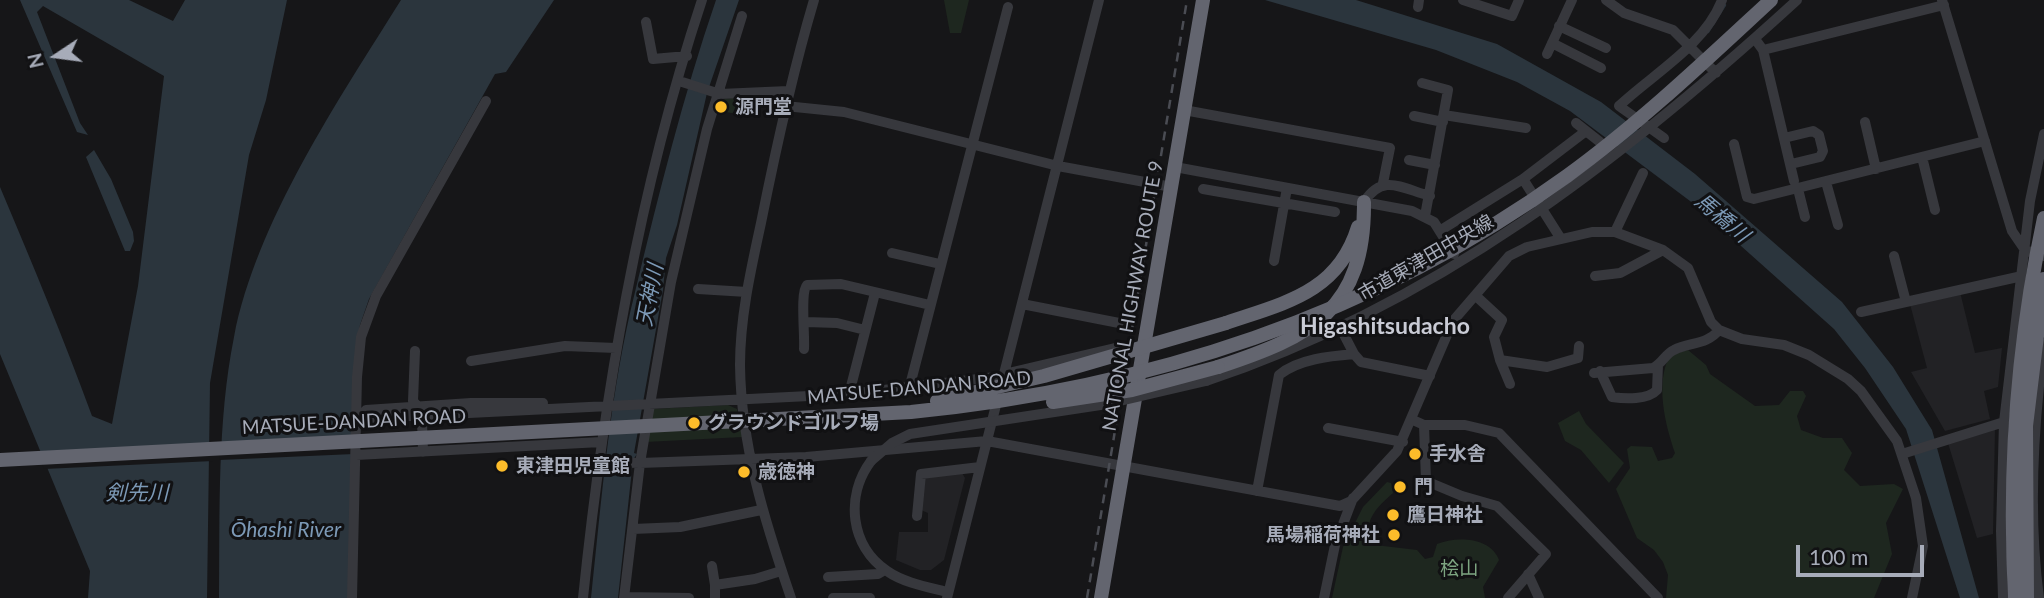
<!DOCTYPE html>
<meta charset="utf-8">
<style>
body{margin:0}
#map{position:relative;width:2044px;height:598px;overflow:hidden;background:#161618;font-family:Lato,sans-serif}
canvas{display:block}
.north{position:absolute;left:21px;top:21px;width:70px;height:70px;-webkit-text-stroke:5px #111113;paint-order:stroke;rotate:257deg;font-size:19px;font-weight:700;line-height:28px;text-align:center;color:#a7acb9}
.north::after{content:'';display:block;margin:auto;width:24px;height:32px;background:#a7acb9;clip-path:polygon(50% 0,100% 100%,50% 72%,0 100%)}
.scale{position:absolute;left:1796px;top:545px;width:128px;height:32px;box-sizing:border-box;border:4px solid #a7acb9;border-top:0;padding-left:9px;font-size:21px;line-height:24px;white-space:nowrap;color:#a7acb9;-webkit-text-stroke:5px #111113;paint-order:stroke}
</style>
<div id="map">
<canvas width="2044" height="598"></canvas>
<div class="north">N</div>
<div class="scale">100 m</div>
</div>
<script>
const ctx = document.querySelector('canvas').getContext('2d');
ctx.lineJoin = 'round';
function fill(path, color) { ctx.fillStyle = color; ctx.fill(path, 'evenodd'); }
function stroke(path, color, width, dash) { ctx.strokeStyle = color; ctx.lineWidth = width; ctx.lineCap = dash ? 'butt' : 'round'; ctx.setLineDash(dash || []); ctx.stroke(path); }
function write(font, color, halo, rows, align = 'center') {
  ctx.font = font + ' Lato,"Noto Sans JP",sans-serif'; ctx.lineWidth = 6; ctx.setLineDash([]); ctx.textBaseline = 'middle'; ctx.strokeStyle = halo; ctx.fillStyle = color; for (const [text, x, y, turn = 0] of rows) {
    ctx.save(); ctx.translate(x, y); ctx.rotate((+turn || 0) * Math.PI / 180); ctx.textAlign = isNaN(turn) ? turn : align; if (halo) ctx.strokeText(text, 0, 0); ctx.fillText(text, 0, 0); ctx.restore();
  }
}
fill(new Path2D(`
 M1960 292 1975 353 2002 348 1998 387 1984 391 1990 419 1945 431 1911 372 1927 368 1910 304Z
 M1995 428 1993 534 1977 538 1948 443Z
 M962 473 965 478 944 560 931 570H920L896 560 899 532H928V513L921 510 923 480 926 476Z`), '#222225');
fill(new Path2D(`
 M944 0H969L961 33H950Z
 M752 97V117L716 110 722 99Z
 M1688 350 1706 365 1710 374 1755 406 1779 405 1790 391H1803L1806 396 1797 416 1801 430 1823 438H1842L1852 453 1844 470 1860 486 1894 484 1903 489 1886 523 1892 554 1874 598H1666L1668 575 1663 562 1654 550 1637 538 1616 489 1630 468 1627 449 1631 446 1652 447 1658 461 1672 458 1675 453C1665 424 1655 383 1670 355Z
 M728 405 737 409 743 437 645 442 652 409Z
 M1579 411 1586 424 1624 463 1609 483 1581 450 1565 441 1558 423Z
 M1387 482 1391 483 1393 493C1377 507 1359 524 1375 545L1417 550 1425 559 1433 557 1437 544C1456 536 1491 537 1499 560L1483 587 1485 598H1332L1343 547 1363 507Z`), '#1e271f');
fill(new Path2D(`
 M20 0H129L173 21 185 0H287L266 100 249 155 210 383 207 598H88L90 571 0 354V187C32 263 64 339 92 416L112 424 138 286 164 76 43 6 37 12 80 123 88 135 77 132Z
 M401 0H554L506 72 495 74 369 299 360 325 356 352 350 598H219C220 512 217 422 234 337 256 222 339 99 401 0Z
 M716 0H739L707 93 677 225 666 258 663 290 634 453 637 454 633 460 618 598H591C602 496 610 392 635 292 659 193 683 96 716 0Z
 M1265 0H1356L1497 44 1601 102 1695 174 1842 302 1893 367 1932 430 1979 598H1960L1906 429 1865 368 1834 329 1694 204 1570 111 1517 82 1436 50Z
 M94 150 111 179 133 232 134 241 130 251H125L86 157Z`), '#2b353d');
fill(new Path2D(`
 M354 436V454L219 460 220 443Z
 M213 444V461L44 469 37 452Z`), '#161618');
stroke(new Path2D(`
 M1708 32 1725 5`), '#2b353d', 2.5);
stroke(new Path2D(`
 M1463 0 1512 16 1519 0
 M1606 0 1624 13 1673 30 1716 73
 M1942 0 2012 231 2025 250 2044 256
 M1418 7 1419 0
 M646 22 653 59 687 56
 M1559 26 1606 48
 M1755 39 1763 50 1944 5
 M1552 43 1601 68
 M1763 50 1794 181
 M1547 54 1572 0
 M679 81 720 94 788 91
 M1422 83 1448 90 1425 216
 M785 106 844 112 1058 166 1172 187
 M1184 110 1390 148 1383 183
 M1444 115 1526 128
 M1414 116 1443 122
 M1865 122 1876 169
 M1576 123 1600 142
 M1664 138 1619 106C1653 74 1705 45 1722 0
 M1784 138 1813 131 1819 135 1823 151 1820 157 1791 164
 M1734 144 1747 197 1754 199 1985 141
 M1922 157 1935 210
 M1409 160 1435 165
 M1175 167 1412 211 1434 222 1454 254
 M1523 179 1586 131
 M1826 182 1838 225
 M1203 189 1335 212
 M1798 189 1805 217
 M1364 202C1383 173 1401 188 1430 196
 M1441 230 1523 179 1561 239
 M1615 232 1643 173
 M892 253 940 264
 M1894 256 1906 302
 M1274 261 1287 188
 M1595 276 1620 273 1663 250
 M698 289 747 292
 M1476 296 1502 320 1494 337 1500 360 1547 367 1578 358 1579 346
 M1022 304 1119 323
 M1861 312 2022 276
 M806 322 837 323 865 330
 M1340 327 1354 354 1361 362 1430 376
 M804 349C805 334 800 292 807 285L841 284 930 305
 M415 351 413 401 418 407
 M1500 360 1510 384
 M471 361 565 346 616 348
 M1600 371 1612 397C1625 399 1648 400 1657 390L1658 365
 M1594 373 1653 368C1663 363 1665 354 1674 350 1690 342 1707 345 1719 330
 M1004 374 1115 348
 M1206 381C1435 305 1621 161 1797 0
 M909 389 1008 7
 M849 394 875 293
 M357 419 429 415
 M361 419 366 410 471 403H543
 M1413 420 1424 425H1465L1499 433 1658 598
 M1424 425 1426 481 1462 496 1497 506 1546 554 1508 598
 M1328 428 1403 442
 M423 452 422 421 429 415 849 394 1004 376
 M1902 454 2004 422
 M356 455 601 442
 M871 461C845 496 850 546 887 571 904 583 928 587 948 592
 M598 462 640 463 806 457 987 441 1340 506 1351 501 1397 451 1453 321 1509 256 1527 247 1592 232H1615L1663 250 1688 268 1711 322 1719 330 1742 339 1784 345 1809 355 1848 379 1861 391 1897 441 1916 498 1923 546 1912 598
 M1257 491 1279 375C1298 359 1331 356 1354 354
 M917 516 921 474 980 467
 M633 529 680 527 761 510
 M712 566 715 585
 M1528 574 1539 598
 M828 577 878 574 885 570
 M624 597 689 598
 M352 598 357 377 361 337 376 296 486 101
 M583 598C604 396 638 193 702 0
 M624 598 640 463 671 282 707 129 742 16
 M715 598V585L755 579 781 571
 M791 598C765 522 741 446 740 365 740 317 751 269 761 223 776 148 792 74 814 0
 M833 598H870
 M947 598 1099 0
 M1324 598 1335 545 1353 498
 M2003 598 2001 531 2004 422 2030 201 2044 134
 M2039 598C2028 515 2033 427 2044 344`), '#37383d', 10);
stroke(new Path2D(`
 M1226 323C1284 303 1338 293 1358 227
 M1218 367C1312 336 1365 310 1364 202
 M1101 598 1203 0`), '#63656f', 14);
stroke(new Path2D(`
 M1087 598 1187 0`), '#4a4c53', 2.5, [9, 7]);
stroke(new Path2D(`
 M871 461 892 443 910 434 1107 404 1206 381`), '#37383d', 10);
stroke(new Path2D(`
 M937 401 1044 376 1226 323
 M1053 402 1132 390 1218 367
 M0 460 911 412C1145 389 1374 316 1567 176 1640 123 1705 61 1771 0
 M2015 598C2008 469 2017 344 2044 218
 M2027 598 2026 426 2044 279`), '#63656f', 14);
for (const [x, y, r, color] of [
 [721,107,7,"#fcbc2a"],
 [694,423,7,"#fcbc2a"],
 [1415,454,7,"#fcbc2a"],
 [502,466,7,"#fcbc2a"],
 [744,472,7,"#fcbc2a"],
 [1400,487,7,"#fcbc2a"],
 [1393,515,7,"#fcbc2a"],
 [1394,535,7,"#fcbc2a"]
]) { const dot = new Path2D(); dot.arc(x, y, r, 0, 2 * Math.PI); ctx.fillStyle = color; ctx.fill(dot); stroke(dot, '#111113', 2.5); }
write('bold 19px', '#a7acb9', '#111113', [
 ["源門堂",735,107],
 ["グラウンドゴルフ場",708,423],
 ["手水舎",1429,454],
 ["東津田児童館",516,466],
 ["歳徳神",758,472],
 ["門",1414,487],
 ["鷹日神社",1407,515],
 ["馬場稲荷神社",1380,535,"right"]
], 'left');
write('19px', '#a7acb9', '#111113', [
 ["市道東津田中央線",1426,258,-30],
 ["NATIONAL HIGHWAY ROUTE 9",1133,296,-80],
 ["MATSUE-DANDAN ROAD",919,388,-5],
 ["MATSUE-DANDAN ROAD",354,422,-3]
]);
write('19px', '#7da581', '#111113', [
 ["桧山",1459,569]
]);
write('italic 21px', '#7c99b6', '#111113', [
 ["馬橋川",1722,218,40],
 ["天神川",650,295,-79],
 ["剣先川",137,493],
 ["Ōhashi River",286,530]
]);
write('bold 23px', '#c9cbd5', '#111113', [
 ["Higashitsudacho",1385,327]
]);
</script>
